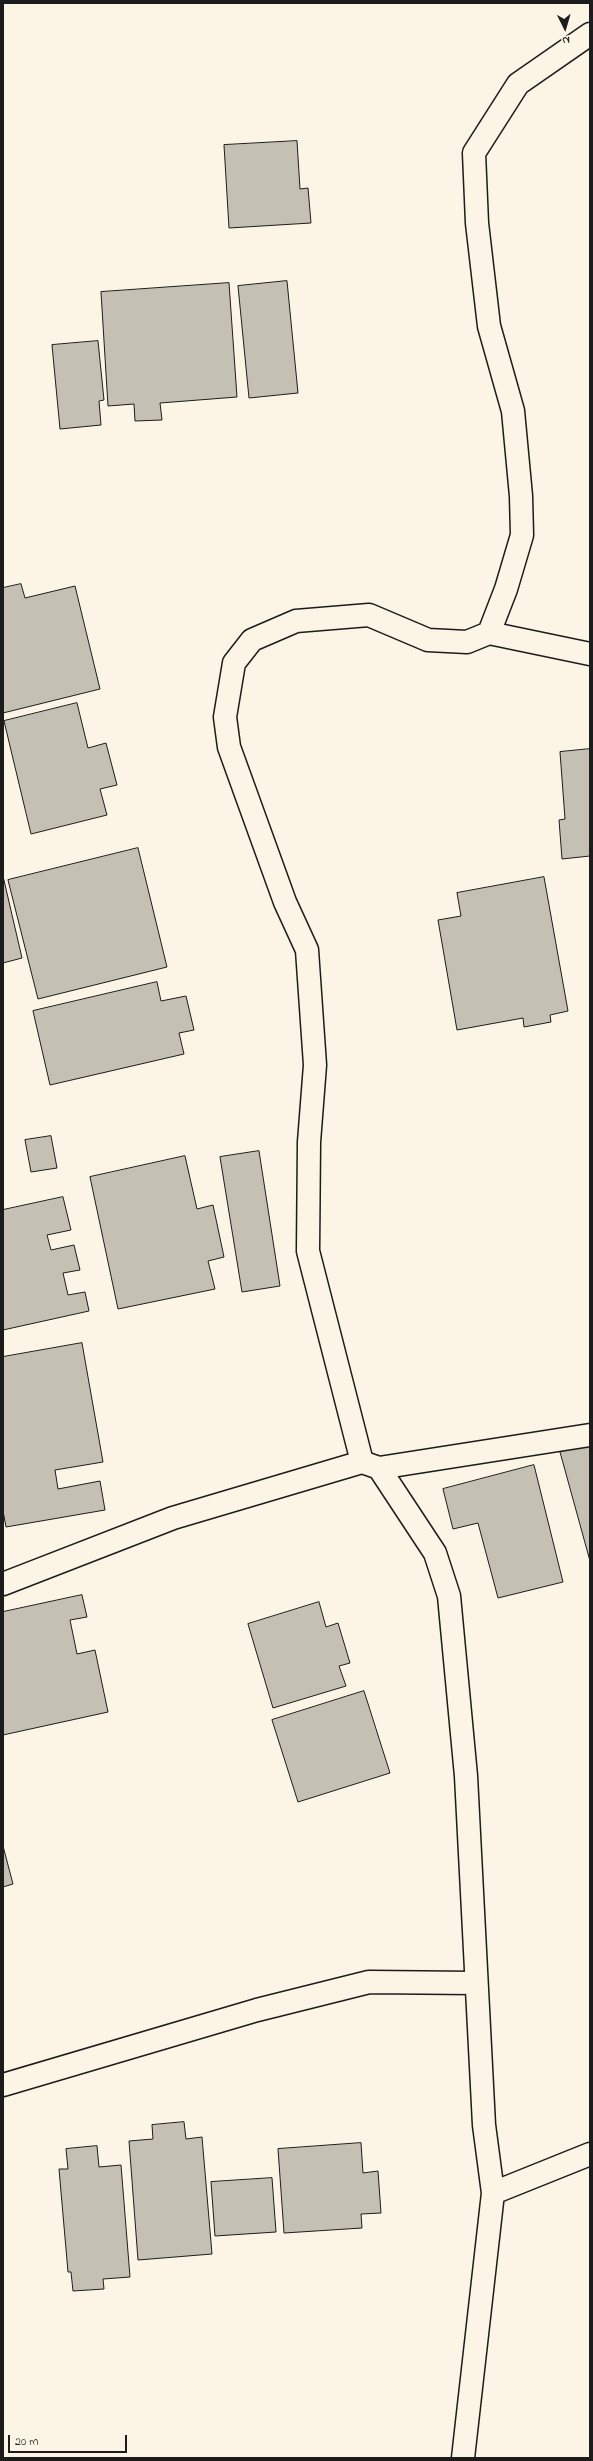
<!DOCTYPE html>
<style>
body{margin:0}
#map{position:relative;width:593px;height:2461px;overflow:hidden;background:#fcf5e5;font-family:"Indie Flower",sans-serif}
canvas{display:block}
.frame{position:absolute;inset:0;border:4px solid #1c1c1c;pointer-events:none}
.north{position:absolute;left:545px;top:8px;width:40px;height:40px;-webkit-text-stroke:3px #fcf5e5;paint-order:stroke;rotate:175deg;font-size:11px;font-weight:700;line-height:16px;text-align:center;color:#1c1c1c}
.north::after{content:'';display:block;margin:auto;width:14px;height:18px;background:#1c1c1c;clip-path:polygon(50% 0,100% 100%,50% 72%,0 100%)}
.scale{position:absolute;left:8px;top:2435px;width:119px;height:18px;box-sizing:border-box;border:2px solid #1c1c1c;border-top:0;padding-left:5px;font-size:12px;line-height:14px;white-space:nowrap;color:#1c1c1c;-webkit-text-stroke:3px #fcf5e5;paint-order:stroke}
</style>
<div id="map">
<canvas width="593" height="2461"></canvas>
<div class="frame"></div>
<div class="north">N</div>
<div class="scale">20 m</div>
</div>
<script>
const ctx = document.querySelector('canvas').getContext('2d');
ctx.lineJoin = 'round';
function fill(path, color) { ctx.fillStyle = color; ctx.fill(path, 'evenodd'); }
function stroke(path, color, width, dash) { ctx.strokeStyle = color; ctx.lineWidth = width; ctx.lineCap = dash ? 'butt' : 'round'; ctx.setLineDash(dash || []); ctx.stroke(path); }
const building = new Path2D(`
 M297 141 300 189 308 188 311 223 229 228 224 145Z
 M287 281 298 393 249 398 238 286Z
 M229 283 237 397 160 403 162 420 135 421 134 404 108 406 101 292Z
 M98 341 104 400 99 401 101 425 60 429 52 345Z
 M21 584 25 598 75 586 100 689 3 713V588Z
 M77 703 88 748 106 743 117 785 100 789 107 815 31 834 4 721Z
 M590 749V856L562 859 559 820 565 819 560 752Z
 M138 848 167 967 38 999 8 880Z
 M3 876 22 958 3 963Z
 M544 877 568 1011 550 1015 551 1022 524 1027 523 1018 457 1030 438 920 461 916 457 893Z
 M157 982 161 1001 186 996 194 1030 179 1033 184 1054 50 1085 33 1011Z
 M51 1136 57 1168 31 1172 25 1140Z
 M259 1151 280 1286 242 1292 220 1157Z
 M185 1156 197 1209 213 1205 224 1257 208 1261 215 1289 118 1309 90 1177Z
 M63 1197 71 1230 47 1235 51 1250 74 1245 80 1270 63 1273 68 1295 85 1292 89 1311 3 1330V1210Z
 M82 1343 103 1462 55 1470 58 1489 100 1481 105 1510 6 1527 3 1511V1357Z
 M590 1444V1561L560 1452Z
 M534 1465 563 1582 498 1598 478 1523 453 1529 443 1489Z
 M82 1595 87 1617 70 1620 77 1654 95 1650 108 1712 3 1735V1612Z
 M319 1602 326 1627 338 1623 350 1663 339 1666 346 1686 273 1708 248 1624Z
 M364 1691 390 1773 298 1802 272 1720Z
 M3 1846 13 1884 3 1887Z
 M184 2122 186 2139 202 2137 212 2254 138 2260 129 2141 153 2139 152 2125Z
 M361 2143 363 2173 378 2171 381 2213 361 2214 362 2228 284 2233 278 2149Z
 M97 2146 99 2167 121 2165 130 2277 103 2279 104 2289 73 2291 71 2272H68L59 2169H68L66 2149Z
 M272 2178 276 2232 215 2236 211 2182Z`);
fill(building, '#c4c0b3');
stroke(building, '#1c1c1c', 1);
const street = new Path2D(`
 M489 633 590 654
 M379 1468 590 1435
 M3 1584 173 1518 362 1462
 M3 2085 257 2010 369 1982 475 1983
 M493 2193 590 2154
 M463 2458 493 2193 484 2125 466 1776 449 1596 435 1553 379 1468 362 1462 308 1251 309 1142 315 1065 307 950 285 902 229 747 225 717 234 663 252 640 296 621 369 615 428 640 467 642 489 633 506 589 522 535 521 496 513 411 489 326 477 223 474 153 518 84 590 34`);
stroke(street, '#1c1c1c', 25);
stroke(street, '#fcf5e5', 22);
</script>
